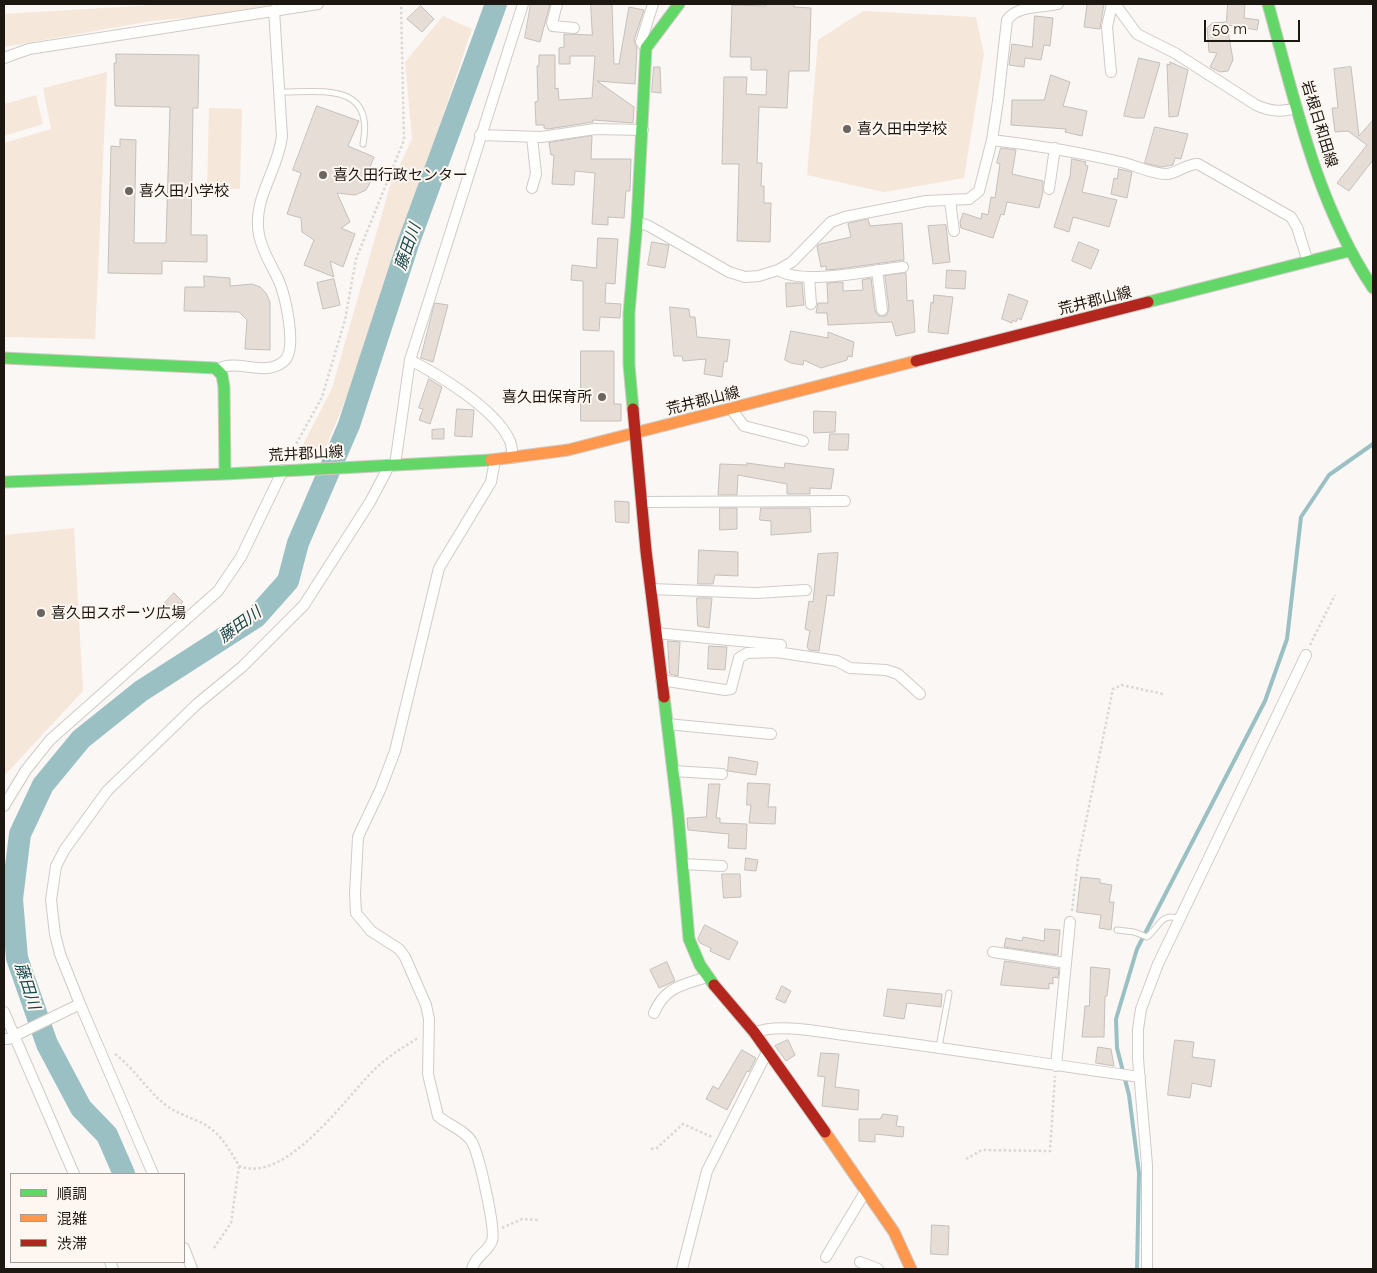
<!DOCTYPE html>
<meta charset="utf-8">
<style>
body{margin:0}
#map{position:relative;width:1377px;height:1273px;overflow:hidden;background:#fbf7f4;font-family:Raleway,"Noto Sans JP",sans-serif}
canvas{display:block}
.frame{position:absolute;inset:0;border:5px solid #1d1712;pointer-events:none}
.legend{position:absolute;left:10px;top:1173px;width:175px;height:90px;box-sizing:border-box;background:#fef7f1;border:1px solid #a49d98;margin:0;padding:6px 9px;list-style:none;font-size:15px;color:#1d1712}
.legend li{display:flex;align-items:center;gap:10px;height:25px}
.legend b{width:25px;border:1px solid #a49d98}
.scale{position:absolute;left:1204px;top:20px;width:96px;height:22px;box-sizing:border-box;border:2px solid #1d1712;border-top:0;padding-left:6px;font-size:15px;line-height:18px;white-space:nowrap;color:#1d1712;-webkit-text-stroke:4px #fef7f1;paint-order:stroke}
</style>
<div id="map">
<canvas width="1377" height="1273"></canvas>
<div class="frame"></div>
<ul class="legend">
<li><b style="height:6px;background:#63d668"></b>順調</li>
<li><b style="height:6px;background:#ff974d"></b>混雑</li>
<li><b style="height:6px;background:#b3261e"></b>渋滞</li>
</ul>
<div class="scale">50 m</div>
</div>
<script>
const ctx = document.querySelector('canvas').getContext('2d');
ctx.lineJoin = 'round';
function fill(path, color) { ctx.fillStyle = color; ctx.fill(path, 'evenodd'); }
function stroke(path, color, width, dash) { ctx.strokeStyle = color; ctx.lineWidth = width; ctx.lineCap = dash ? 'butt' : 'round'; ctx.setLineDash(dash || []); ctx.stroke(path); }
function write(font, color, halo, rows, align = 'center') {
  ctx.font = font + ' Raleway,"Noto Sans JP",sans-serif'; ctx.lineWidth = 4; ctx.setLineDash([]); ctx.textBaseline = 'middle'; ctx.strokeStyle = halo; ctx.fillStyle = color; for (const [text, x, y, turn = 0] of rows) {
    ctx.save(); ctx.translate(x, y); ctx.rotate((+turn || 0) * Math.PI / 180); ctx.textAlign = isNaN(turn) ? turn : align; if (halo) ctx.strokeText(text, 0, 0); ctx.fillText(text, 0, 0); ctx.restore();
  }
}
fill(new Path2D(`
 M169 4H335L152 21 4 47V14Z
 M863 11 976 17 984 54 964 178 884 192 807 175 818 40Z
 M443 16 472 29 358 370 322 456 299 453 332 388 390 186 412 139 405 62Z
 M107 72 95 339 4 337V143L51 129 43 88Z
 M36 95 43 124 4 136V104Z
 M209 108 242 109 240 189 207 188Z
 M74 528 83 691 4 776V535Z`), '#f6e7db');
fill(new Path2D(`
 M79 1106C111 1122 118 1143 131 1174H117L104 1139 82 1119Z`), '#9ac0c4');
stroke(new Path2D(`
 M1137 1269 1139 1173 1129 1095 1117 1048 1116 1019 1137 949 1265 701 1287 639 1301 517 1329 475 1373 444`), '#9ac0c4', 4);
stroke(new Path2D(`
 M124 1174 107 1135 81 1108 47 1044 17 958 12 899 20 834 43 785 81 739 141 691 256 617 288 581 298 543 349 425 408 244 496 4`), '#9ac0c4', 22);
const building = new Path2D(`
 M531 4H550L540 42 525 38Z
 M591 4H612L614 64H619L629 7 644 10 634 40 637 48 635 84 597 81 634 107 633 123 593 120V122L548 129 544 128V125H536L535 102 538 101 537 66H539V55H555V89L558 88 559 100 592 98 595 56H570V64H559V48L564 47V34L592 35Z
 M766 4H794V7L811 8 809 71H789L787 108 759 107 757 163H762L761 186H764V203H771L770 242 737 241 739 164H722L724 77H747L746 94 766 95 767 70H751V57H730L732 5 765 6Z
 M1093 4H1104L1100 29 1084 27 1087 5Z
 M1228 4H1245L1244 18 1259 20 1257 30 1227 25 1233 60 1228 71 1220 72 1210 67 1217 53 1209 52 1207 28 1212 23 1226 22Z
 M421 6 434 19 422 32 407 19Z
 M1035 16 1053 18 1050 46 1044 45 1041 60 1025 58 1024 67 1009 65 1012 44 1032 47Z
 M116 54 199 55 198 108H193L191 235H207V262L162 261V274L108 273 111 146 120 147V139L136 140 134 243H166L170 107 115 106 114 63H116Z
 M1139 58 1160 63 1144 118H1135L1124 116Z
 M1170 62 1188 70 1178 116 1169 117 1167 64 1170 65Z
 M654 67H660L661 93 652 92Z
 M1351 67 1359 136 1373 120V160L1349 191 1337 183 1367 145 1348 131 1335 132 1332 108H1338L1334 69Z
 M1051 75 1070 82 1063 106 1087 111 1082 136 1065 132 1066 129 1011 125 1012 100H1044Z
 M317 106 359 121 348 146 374 157 370 167V183L366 190 355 195 337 193 350 222 341 228 355 234 343 267 330 261 334 277 304 265 314 240 302 232 301 218 287 214 301 173 293 170Z
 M1155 127 1188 134 1181 159 1175 158 1173 165 1161 167 1145 163Z
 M592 136 591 159H631L630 191H626L624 218 608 217V225L592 224 595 173 575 171 574 185 552 184 554 155H551L549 143Z
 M1001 148 1016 150 1012 174 1043 181V192L1039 208 1007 202 1004 215 1001 214 993 238 961 228 960 222 963 213 981 219 982 213 988 215 991 197 995 198 1000 164 997 163Z
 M1072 159 1086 162 1085 165 1088 166 1082 192 1117 200 1109 227 1073 217 1069 232 1054 227 1070 176Z
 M1119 169 1132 172 1127 198 1111 194 1114 178 1117 179Z
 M868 219 870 226 902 223 904 260 838 269 826 270V266L821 267 817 246 820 244 851 237 848 224Z
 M946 225 950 262 933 264 928 226Z
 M598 238 618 239 615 284 606 283 605 303 621 304 620 318 600 317 599 331 583 330V281L571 280 572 265 596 268Z
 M652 242 669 245 665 268 648 265Z
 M1079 242 1099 250 1091 269 1072 261Z
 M947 270 966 271 965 289 946 288Z
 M906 273 907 301 913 300 915 332 896 336 892 322 828 325 827 313H816L818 303H828L827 283 843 282V291L863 290 862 280 871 278 875 311 879 316H886L889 309 885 276Z
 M204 276 230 278V286L252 284 260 287 266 293 270 302V350L245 349 247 320 239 312 184 311 185 287H204Z
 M334 279 340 305 323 309 317 283Z
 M786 283H802L804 305 787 307Z
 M1009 294 1028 301 1021 320 1018 318 1016 322 1013 320 1012 323 1002 319Z
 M934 295 953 297 948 334 928 332 931 302 933 303Z
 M435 303 448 305 433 362 421 358Z
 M670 307 689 309 690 317H695L697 337 730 340 727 362 724 361 722 377 704 374 706 359 683 361 682 356H674Z
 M791 331 828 338V332L854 342 852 357 848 356 847 360 821 368 804 360 803 365 791 363 785 360Z
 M581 351H614V404H621V421H581Z
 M429 379 442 387 430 424 419 420 423 409 419 408Z
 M457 409 474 410 472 437 455 436Z
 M814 411 836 412 835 432 814 433Z
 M444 429V439H432V430Z
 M830 434H849L848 450H829Z
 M747 463 784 468 785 463 834 469 831 489 810 488V494H787V484L738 475 737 495H718L720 464 747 465Z
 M615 501 629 502V523L616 522Z
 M720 508H737V529L720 530Z
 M761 508H810L811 532 771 535V521L760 520Z
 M699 550 738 552V576L715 575 713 584H698Z
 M838 553 834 596 827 595 819 651 809 650 807 647 810 631 805 629 809 601 813 602 818 554Z
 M174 593 183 602 174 611 165 603Z
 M697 598H712L709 628 698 626Z
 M668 641 680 642 678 676 670 674Z
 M709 646 727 647 725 670 708 669Z
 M729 757 758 762 756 775 728 771Z
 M748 783 770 784 768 807H776L775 824 749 823 751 805H747Z
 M709 784H720L716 818H720V823L747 824 746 849 728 848 729 834 688 830 687 818 706 817Z
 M746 858 758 860 756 871 745 870Z
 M722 874H740L741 897 724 898Z
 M1081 877 1100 879V883L1112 885 1109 902H1114L1111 930 1099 928 1101 915 1077 912Z
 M705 925 738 942 729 960 710 951 711 948 700 943 698 939Z
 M1045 929 1060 930 1058 955 1004 947 1006 938 1022 941 1023 937 1044 941Z
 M1005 961 1059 969 1058 978 1053 977V984L1049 983V989L1001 985Z
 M667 962 675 981 659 988 650 970Z
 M1091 967 1110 969 1107 996H1105L1104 1037H1082L1085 1006H1089Z
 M782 986 791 991 785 1003 776 999Z
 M888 989 942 994 941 1007 907 1003 904 1019 884 1016Z
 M788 1040 795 1055 786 1061 775 1046Z
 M1175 1040 1194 1042 1192 1057 1215 1060 1211 1087 1192 1083 1190 1098 1168 1095Z
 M1098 1047 1111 1049 1114 1066 1096 1063Z
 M742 1050 756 1058 749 1072 747 1071 727 1110 706 1099 713 1086 718 1089Z
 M821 1053 839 1054 835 1087 859 1090 858 1110 822 1106 825 1077 818 1076Z
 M883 1114 898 1116 896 1126 904 1127 903 1137 875 1134V1142L859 1141V1119H880Z
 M932 1225 949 1226 948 1255 931 1254Z`);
fill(building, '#e6ded6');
stroke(building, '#c4bfbb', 1);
const lane = new Path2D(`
 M280 92C322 92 375 82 363 144
 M1117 930 1134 932 1147 937C1159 928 1161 911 1180 919
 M939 1047 949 993`);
const street = new Path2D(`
 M557 4 552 23 553 26 574 28
 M1115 4 1137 34 1175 53 1256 105C1271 112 1282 112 1297 108
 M646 48 641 42 653 4
 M4 58 29 49 318 4
 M1111 72 1107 27 1112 4
 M480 135 541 137 595 129 643 130
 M532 137 536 174 532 188
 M992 140C1035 145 1078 152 1121 162 1135 165 1151 174 1166 174 1177 174 1185 164 1198 164L1291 217 1297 227 1308 262
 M1049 189 1055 148
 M950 201 954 231
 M637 222 649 226 729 272 745 277 759 276 778 270 792 262 831 222 845 217 926 201 969 199 979 191 992 140 998 101 1007 20C1017 5 1042 8 1058 4
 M778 270C804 286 872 270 903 267
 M877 270 882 310
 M809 277 811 304
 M410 360C439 375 494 408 509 439 512 444 512 452 513 458
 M218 369C238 358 265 378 284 361 298 349 285 296 279 281 272 266 262 251 259 235 252 198 278 172 282 136L274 10
 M731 409 744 426 803 441
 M395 465 410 360 523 4
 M642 502 845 501
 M651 589 756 593 806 590
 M656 633 781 645
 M661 680 725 690 731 689 739 658 747 653 776 652 837 661 850 668 886 670 898 674 920 694
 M667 724 771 734
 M673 771 722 774
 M4 806 26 770 50 740 218 591 241 557 283 470
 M682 864 722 866
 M993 952 1066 963
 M80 1004 153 1174
 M4 1012 74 1174
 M654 1013C665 987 682 985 707 977
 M754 1033C778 1022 825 1033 851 1036 948 1048 1044 1064 1140 1077
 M4 1039H8L80 1004 60 954 55 934 51 900 56 866 65 849 107 791 197 704 242 667 304 605 370 502 389 466
 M1056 1066 1070 922
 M184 1248 192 1269
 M826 1257 865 1192
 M110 1262 113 1269
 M860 1262 878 1269
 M472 1269C475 1256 488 1252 492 1241 496 1229 479 1155 472 1142 465 1130 448 1125 438 1116L428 1074 429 1019 426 1005 405 957 399 949 371 931 356 913 355 894 358 837 381 788 395 751 439 568 491 482 495 460
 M682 1269 707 1171 767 1052
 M1147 1269V1165L1138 1059V1029L1141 1009 1158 964 1306 655`);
const fast = new Path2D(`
 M1268 4C1295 101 1316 203 1373 288
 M1148 302 1349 251
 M4 358 215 368 222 375 224 387 225 474
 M633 409 629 365V313L637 222 646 48 679 4
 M4 482 225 474 491 460
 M664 697 678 814 689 939 700 965 714 985`);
const slow = new Path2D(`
 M491 460 568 450 916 361
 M825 1132 894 1232 911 1269`);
const jam = new Path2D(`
 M916 361 1148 302
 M633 409 646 551 664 697
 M714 985 754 1032 825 1132`);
stroke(lane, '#d0cbc7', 7);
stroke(street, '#d0cbc7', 12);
stroke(fast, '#d0cbc7', 13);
stroke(slow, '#d0cbc7', 13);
stroke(jam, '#d0cbc7', 13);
stroke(new Path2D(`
 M289 457 322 397 345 320 356 259 404 140 401 4
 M1310 645 1335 595
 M1072 911 1078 860 1113 689 1122 685 1163 694
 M115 1054C135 1069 147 1091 167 1106 178 1114 190 1117 202 1123 220 1132 229 1149 239 1166 286 1185 346 1097 374 1070 387 1057 402 1048 418 1038
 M651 1149 657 1148 683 1124 712 1137
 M966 1159 982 1150 1050 1151 1055 1076
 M502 1228 522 1219 539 1220
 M214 1248 231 1223 239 1166`), '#d8d8d6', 2.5, [2.5, 2.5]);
stroke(lane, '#fefefd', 5);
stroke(street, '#fefefd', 10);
stroke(fast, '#63d668', 11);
stroke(slow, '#ff974d', 11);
stroke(jam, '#b3261e', 11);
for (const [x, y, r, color] of [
 [847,129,5,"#6b6561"],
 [323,175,5,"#6b6561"],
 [129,191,5,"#6b6561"],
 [602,397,5,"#6b6561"],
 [41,613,5,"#6b6561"]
]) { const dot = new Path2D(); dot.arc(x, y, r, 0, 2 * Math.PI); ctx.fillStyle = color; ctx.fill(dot); stroke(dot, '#fef7f1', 2); }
write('15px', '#1d1712', '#fef7f1', [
 ["岩根日和田線",1319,124,73],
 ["荒井郡山線",1095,301,-14],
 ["荒井郡山線",703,401,-14],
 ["荒井郡山線",306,454,-3]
]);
write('15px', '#1d1712', '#fef7f1', [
 ["喜久田中学校",857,129],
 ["喜久田行政センター",333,175],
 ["喜久田小学校",139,191],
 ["喜久田保育所",592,397,"right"],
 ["喜久田スポーツ広場",51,613]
], 'left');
write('italic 16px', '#13464c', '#fef7f1', [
 ["藤田川",408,247,-71],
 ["藤田川",240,625,-36],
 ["藤田川",27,986,72]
]);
</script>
